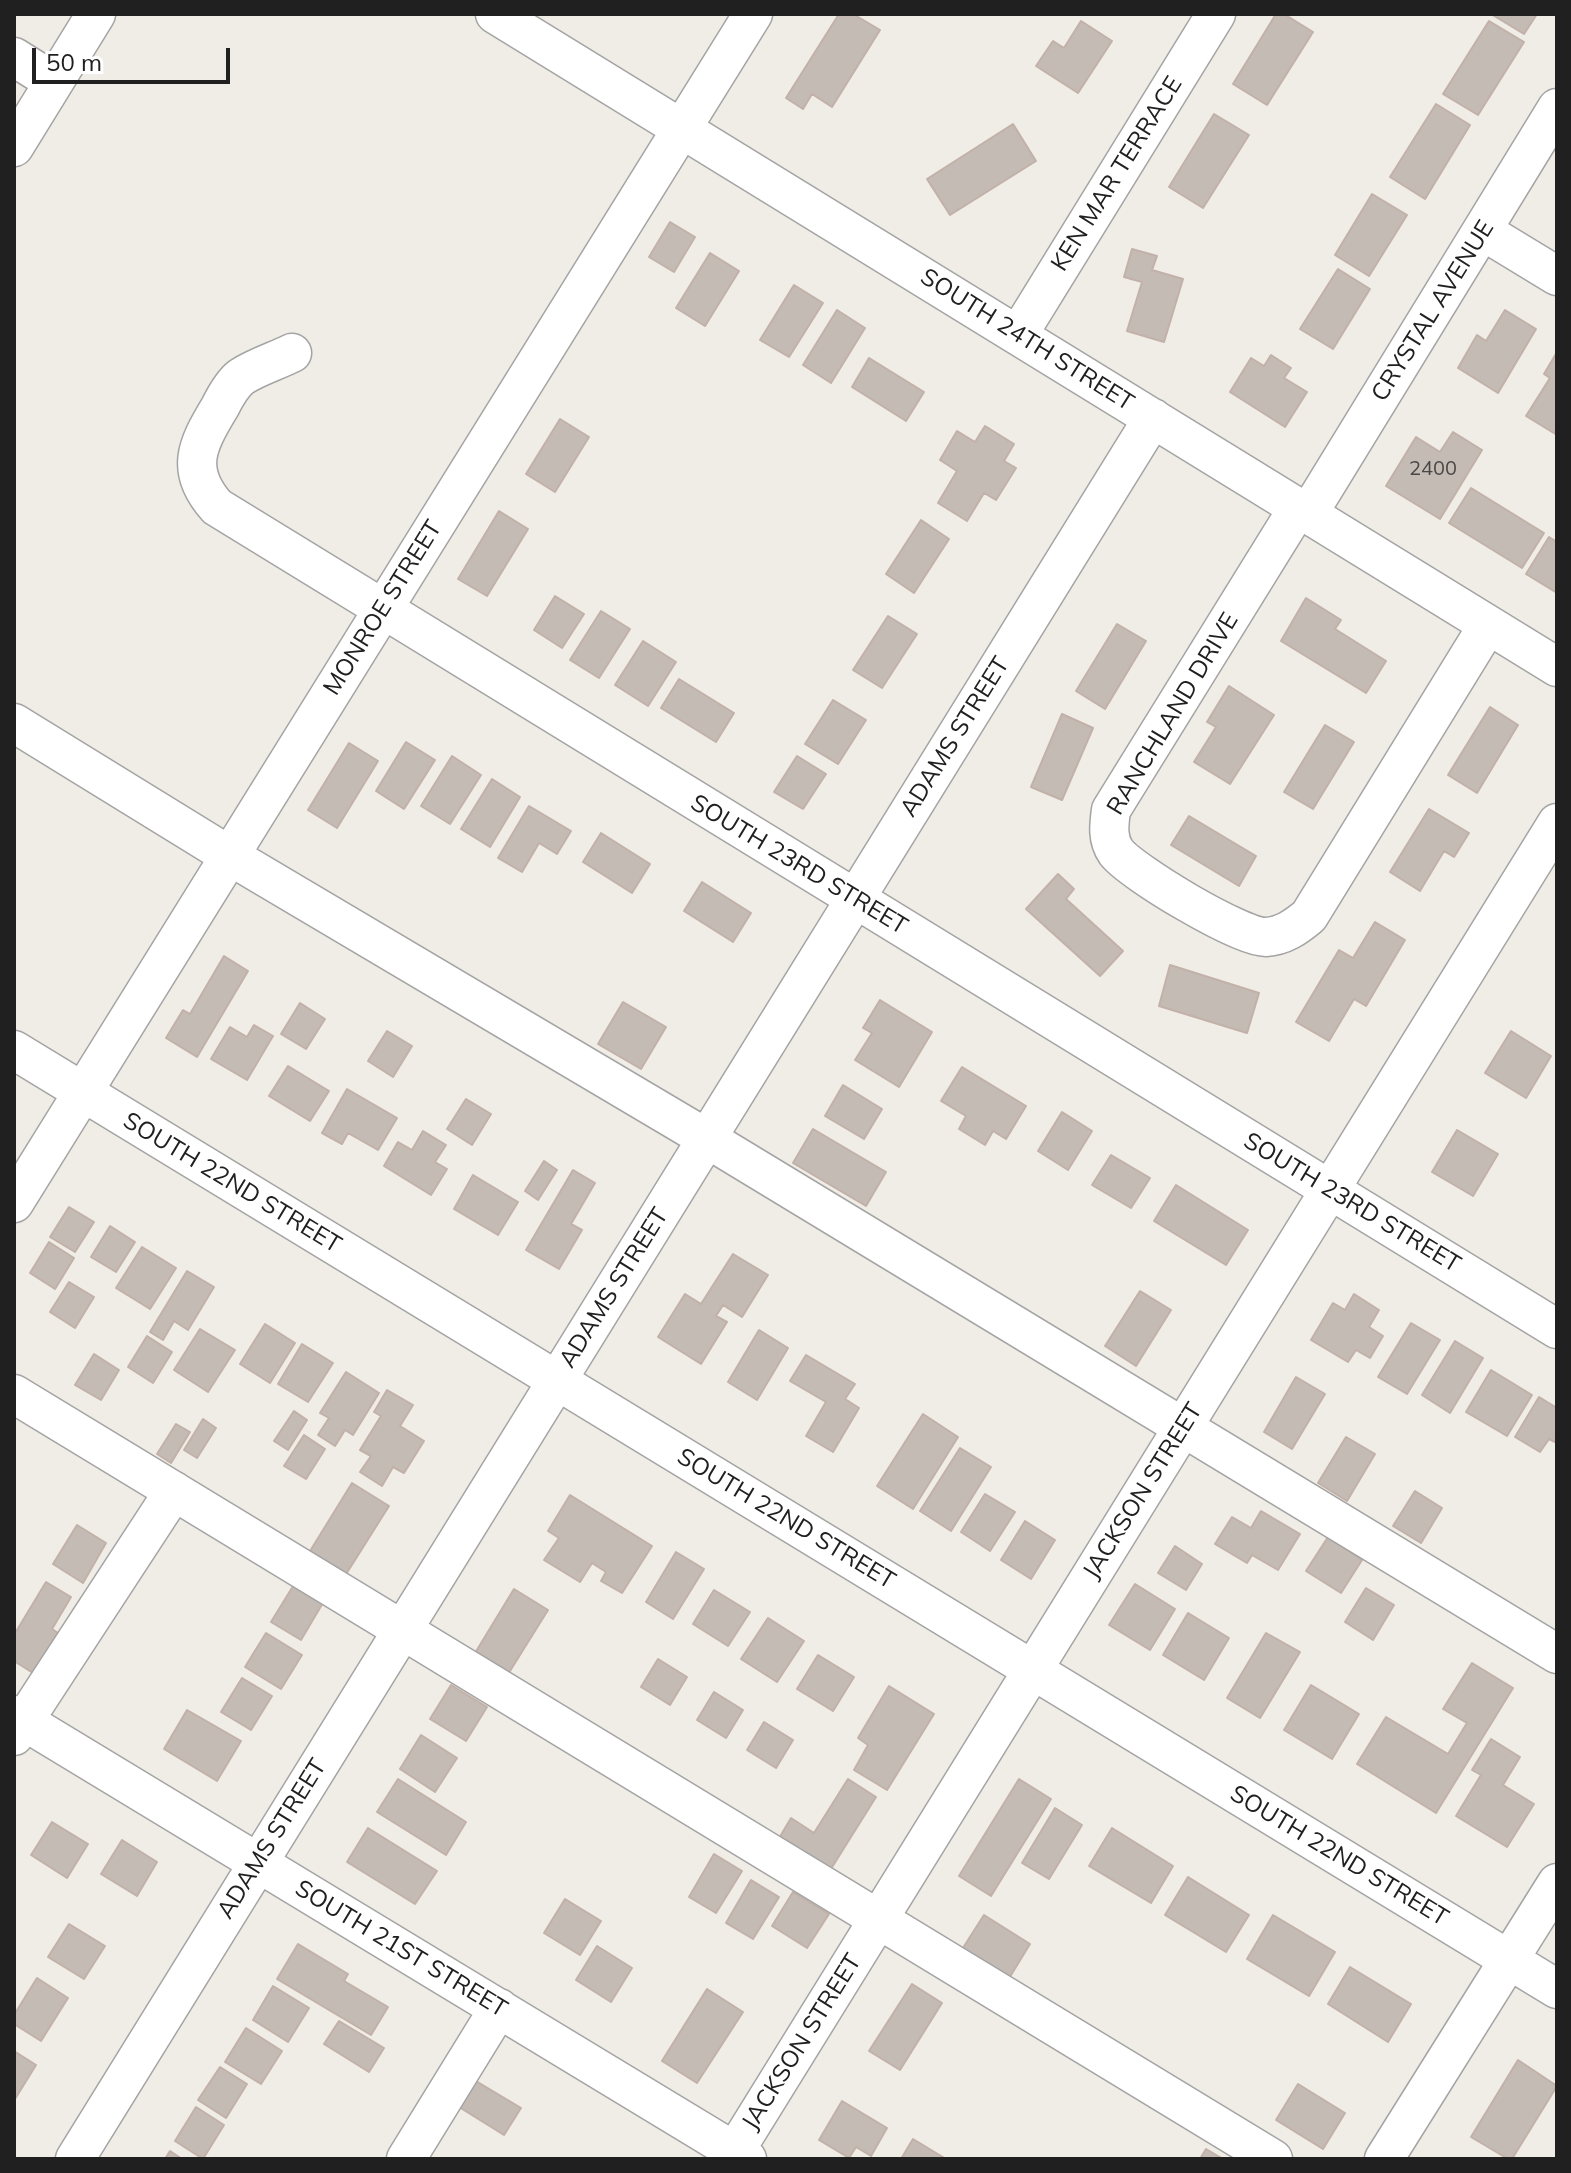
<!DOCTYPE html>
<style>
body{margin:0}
#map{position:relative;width:1571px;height:2173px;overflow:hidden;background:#f0ece6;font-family:Mulish,sans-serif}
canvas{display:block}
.frame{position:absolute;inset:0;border:16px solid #202020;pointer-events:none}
.scale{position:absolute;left:32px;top:48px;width:198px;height:36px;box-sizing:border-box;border:4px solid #202020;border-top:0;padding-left:10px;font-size:24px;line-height:28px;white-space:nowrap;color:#202020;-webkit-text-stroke:6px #fff;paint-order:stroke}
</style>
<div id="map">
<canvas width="1571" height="2173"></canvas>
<div class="frame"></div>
<div class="scale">50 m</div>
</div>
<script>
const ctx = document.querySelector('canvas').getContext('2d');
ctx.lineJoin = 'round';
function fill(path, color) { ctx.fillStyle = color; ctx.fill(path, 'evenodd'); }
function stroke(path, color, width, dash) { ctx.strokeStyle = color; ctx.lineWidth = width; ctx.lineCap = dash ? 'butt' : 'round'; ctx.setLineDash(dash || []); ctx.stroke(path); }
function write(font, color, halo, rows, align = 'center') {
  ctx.font = font + ' Mulish,sans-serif'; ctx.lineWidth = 7; ctx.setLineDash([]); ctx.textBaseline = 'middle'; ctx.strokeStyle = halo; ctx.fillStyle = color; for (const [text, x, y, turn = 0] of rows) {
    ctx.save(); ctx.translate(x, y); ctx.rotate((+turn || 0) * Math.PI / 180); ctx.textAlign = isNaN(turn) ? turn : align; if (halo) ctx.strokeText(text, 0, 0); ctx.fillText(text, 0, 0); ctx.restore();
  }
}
const building = new Path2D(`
 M839 14H853L880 30 832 107 812 94 803 109 786 98Z
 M1276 14H1284L1313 32 1267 105 1233 84Z
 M1491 14H1537L1524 34Z
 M1081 21 1112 41 1078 93 1036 66 1053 41 1064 48Z
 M1489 21 1524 42 1478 115 1443 94Z
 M1436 104 1470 125 1425 199 1390 177Z
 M1214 114 1249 135 1203 208 1169 187Z
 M1013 124 1036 161 950 215 927 179Z
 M1372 194 1407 215 1369 276 1335 255Z
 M670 222 695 237 674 272 649 257Z
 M1132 249 1157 256 1152 270 1183 279 1164 342 1127 331 1142 282 1124 277Z
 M710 253 739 271 705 326 676 308Z
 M1338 269 1370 289 1333 349 1300 329Z
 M794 285 823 303 789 357 760 340Z
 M837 310 865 328 831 383 803 365Z
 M1505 310 1536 329 1498 393 1458 368 1477 335 1486 341Z
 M1557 352V435L1526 416 1550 378 1544 374Z
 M1271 355 1291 368 1284 378 1307 392 1285 427 1230 392 1251 358 1264 366Z
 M869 358 924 392 906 421 852 387Z
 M560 419 589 437 555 492 526 474Z
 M985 426 1014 444 1004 461 1016 468 996 500 984 493 967 521 938 503 957 471 940 460 957 431 975 442Z
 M1453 432 1482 450 1440 519 1386 486 1416 437 1440 452Z
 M1471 488 1544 533 1522 568 1449 523Z
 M499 511 528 529 487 596 458 579Z
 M921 520 949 539 914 593 886 574Z
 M1549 537 1557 542V593L1526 574Z
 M555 596 584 614 562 648 534 630Z
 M1306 598 1341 620 1335 629 1386 661 1366 693 1281 641Z
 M601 611 630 629 599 678 570 660Z
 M888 616 917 634 882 688 853 670Z
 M1117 624 1146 641 1105 709 1076 691Z
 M643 641 676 662 648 706 615 685Z
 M679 679 734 713 716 742 661 708Z
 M1229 686 1274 715 1230 784 1194 762 1216 727 1207 722Z
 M833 700 866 720 838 764 805 744Z
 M1490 707 1518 725 1477 793 1448 775Z
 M1062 714 1093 728 1062 800 1031 787Z
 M1325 725 1354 742 1313 809 1284 792Z
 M406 742 435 760 404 809 376 791Z
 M349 743 378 761 337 828 308 810Z
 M452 756 481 775 450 824 421 806Z
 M797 756 826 774 803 809 774 792Z
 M492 779 520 797 490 847 461 829Z
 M529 806 571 831 557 854 539 843 522 872 498 858Z
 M1429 809 1469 833 1454 857 1444 851 1420 891 1390 872Z
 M1189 816 1256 856 1239 886 1171 845Z
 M601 833 650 864 632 893 583 862Z
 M1058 874 1074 889 1066 899 1123 951 1100 976 1026 909Z
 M702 882 751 913 733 942 684 911Z
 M1375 922 1405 940 1366 1006 1354 999 1329 1041 1296 1022 1339 950 1353 958Z
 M224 956 248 971 197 1057 166 1038 183 1010 190 1014Z
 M1170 965 1259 993 1247 1033 1159 1006Z
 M880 1000 932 1032 899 1087 855 1060 872 1033 863 1028Z
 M623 1002 666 1027 641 1069 598 1044Z
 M300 1003 325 1019 306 1049 281 1034Z
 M254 1025 273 1036 247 1080 211 1059 230 1027 247 1037Z
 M387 1031 412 1046 393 1077 368 1061Z
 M1511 1031 1551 1056 1526 1098 1485 1073Z
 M288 1066 329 1091 310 1121 269 1096Z
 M962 1067 1026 1106 1006 1139 993 1131 985 1145 959 1129 966 1116 941 1101Z
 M843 1085 882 1109 864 1139 825 1116Z
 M347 1089 397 1118 378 1150 348 1133 342 1144 322 1133Z
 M466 1099 491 1114 472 1145 447 1129Z
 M1062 1112 1092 1131 1068 1170 1038 1151Z
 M813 1129 886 1172 866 1206 793 1163Z
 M1457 1130 1498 1154 1473 1196 1432 1172Z
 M423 1131 446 1145 435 1162 447 1169 431 1195 384 1166 398 1142 412 1150Z
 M1111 1155 1150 1178 1131 1208 1092 1185Z
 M544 1161 557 1170 538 1200 525 1191Z
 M573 1170 595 1183 571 1224 582 1230 559 1269 526 1250Z
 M473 1175 518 1202 498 1235 454 1209Z
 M1176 1185 1248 1230 1226 1265 1154 1221Z
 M69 1207 94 1222 75 1252 50 1237Z
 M110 1226 135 1242 116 1272 91 1257Z
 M49 1242 74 1258 55 1289 30 1273Z
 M142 1247 176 1268 150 1309 116 1288Z
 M733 1254 768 1275 742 1317 723 1305 716 1316 727 1322 701 1364 658 1337 685 1294 701 1304Z
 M187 1271 214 1287 188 1330 174 1321 163 1340 150 1332Z
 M69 1282 94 1297 75 1328 50 1312Z
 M1140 1291 1171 1310 1136 1366 1105 1346Z
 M1354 1294 1379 1310 1369 1327 1383 1336 1370 1358 1356 1350 1348 1362 1311 1340 1333 1303 1345 1310Z
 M1411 1323 1440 1340 1407 1394 1378 1377Z
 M265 1324 295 1343 270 1383 240 1364Z
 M200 1329 235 1350 208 1392 174 1370Z
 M759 1330 788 1348 757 1400 728 1382Z
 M147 1336 172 1352 153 1383 128 1367Z
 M1455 1341 1483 1358 1450 1413 1422 1395Z
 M302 1344 333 1363 308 1402 278 1384Z
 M94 1354 119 1370 101 1400 75 1385Z
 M806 1355 855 1384 845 1399 859 1408 833 1452 806 1436 826 1402 790 1381Z
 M1491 1370 1532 1395 1507 1436 1466 1412Z
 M346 1372 379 1393 353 1435 345 1430 335 1446 318 1435 329 1418 320 1413Z
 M1296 1377 1325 1394 1292 1449 1264 1432Z
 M387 1390 413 1405 400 1426 424 1441 404 1473 393 1467 382 1486 360 1472 371 1456 360 1450 381 1416 374 1412Z
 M1539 1397 1557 1408V1443L1549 1439 1540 1452 1515 1437Z
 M294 1411 307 1420 288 1450 274 1441Z
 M923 1414 958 1437 913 1509 877 1486Z
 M203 1419 216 1428 197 1458 184 1450Z
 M176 1424 190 1432 171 1463 157 1454Z
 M304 1435 325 1449 306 1479 284 1466Z
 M1346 1437 1375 1454 1347 1501 1318 1483Z
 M960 1448 991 1467 951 1531 920 1511Z
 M352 1483 389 1506 343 1579 307 1556Z
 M1415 1491 1442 1508 1421 1543 1393 1526Z
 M985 1494 1015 1512 990 1551 961 1532Z
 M570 1495 652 1546 622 1593 601 1581 606 1572 592 1563 580 1582 544 1560 559 1538 548 1531Z
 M1261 1511 1300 1534 1278 1570 1252 1555 1247 1563 1215 1544 1232 1517 1251 1528Z
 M1025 1521 1055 1540 1031 1579 1001 1560Z
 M77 1525 106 1543 83 1583 53 1564Z
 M1328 1537 1362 1560 1341 1593 1306 1571Z
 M1175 1546 1202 1564 1186 1590 1158 1573Z
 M676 1552 704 1569 673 1619 646 1602Z
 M46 1582 71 1597 52 1629 58 1633 33 1673 14 1661V1635Z
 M295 1583 324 1601 301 1640 271 1622Z
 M1135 1584 1175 1609 1150 1650 1109 1625Z
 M1366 1588 1394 1605 1373 1640 1345 1622Z
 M514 1589 548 1610 505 1679 472 1658Z
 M714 1590 750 1612 728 1646 693 1624Z
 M1188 1613 1229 1638 1204 1680 1163 1655Z
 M768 1618 804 1641 777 1682 741 1659Z
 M266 1633 302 1655 281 1689 245 1667Z
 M1266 1633 1300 1652 1260 1718 1227 1698Z
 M818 1655 854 1677 833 1711 797 1689Z
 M658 1659 687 1677 670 1705 641 1687Z
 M1472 1663 1513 1688 1436 1813 1357 1764 1386 1717 1448 1754 1467 1723 1443 1709Z
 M242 1678 272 1696 251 1730 221 1712Z
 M451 1685 487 1707 466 1741 430 1719Z
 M1311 1685 1359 1714 1332 1759 1284 1730Z
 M889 1686 934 1714 887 1790 854 1770 868 1745 858 1738Z
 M714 1692 743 1710 726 1738 697 1720Z
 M187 1710 241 1741 217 1781 164 1749Z
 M764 1722 793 1740 776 1768 747 1750Z
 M421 1735 457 1758 435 1792 400 1769Z
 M1491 1739 1520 1757 1503 1785 1534 1804 1507 1847 1456 1816 1481 1775 1472 1770Z
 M398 1779 466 1822 446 1855 377 1812Z
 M848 1779 876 1797 829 1872 778 1840 791 1818 814 1833Z
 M1019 1779 1051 1799 991 1896 959 1876Z
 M1055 1808 1082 1825 1049 1879 1022 1863Z
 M52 1822 88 1844 67 1878 31 1855Z
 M368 1828 437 1871 415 1904 347 1862Z
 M1112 1828 1173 1866 1151 1903 1089 1866Z
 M122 1840 157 1862 137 1896 101 1874Z
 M714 1854 742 1871 716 1913 689 1897Z
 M1188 1877 1249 1915 1226 1952 1165 1915Z
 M751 1880 779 1897 753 1939 726 1923Z
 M793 1892 829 1914 807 1948 772 1926Z
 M565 1899 601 1921 580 1955 544 1933Z
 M984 1915 1030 1944 1008 1980 961 1951Z
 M1273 1915 1335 1952 1309 1996 1247 1959Z
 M69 1924 105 1946 84 1979 48 1957Z
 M298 1944 348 1974 344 1981 388 2007 371 2035 277 1979Z
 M597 1946 632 1968 611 2002 576 1980Z
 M1350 1967 1411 2004 1388 2042 1328 2004Z
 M37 1978 68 1998 41 2041 14 2024V2015Z
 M912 1984 942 2003 900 2070 869 2051Z
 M273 1986 309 2008 288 2042 253 2020Z
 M707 1989 743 2012 697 2083 662 2061Z
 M339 2021 384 2048 369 2072 324 2044Z
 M246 2028 282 2051 261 2084 225 2062Z
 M14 2051 36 2065 15 2099 14 2098Z
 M1518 2060 1557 2086 1512 2159H1508L1471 2137Z
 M220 2067 247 2084 226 2118 198 2100Z
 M476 2081 521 2108 504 2135 459 2107Z
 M1298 2084 1345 2113 1323 2149 1276 2120Z
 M842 2101 887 2128 871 2156 856 2147 849 2158 819 2140Z
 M196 2107 224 2125 203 2159 175 2141Z
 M913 2139 946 2159H901Z
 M1206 2149 1223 2159H1200Z
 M170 2151 182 2159H165Z`);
fill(building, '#c5bbb5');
stroke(building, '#c2b1a8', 2);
const minor = new Path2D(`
 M495 14 1557 667
 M14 57 54 82
 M14 147 96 14
 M1483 231 1557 276
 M1018 335 1216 14
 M292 353C276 361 256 367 241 377 232 384 225 397 220 407 197 445 184 470 217 507L1557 1329
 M1298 508 1111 810C1109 825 1107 839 1116 852 1131 872 1241 938 1266 937 1283 936 1296 927 1309 916L1488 625
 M1308 514 1557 108
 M14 723 230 856 706 1138 1557 1654
 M14 1050 1557 1989
 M14 1203 753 14
 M14 1394 1273 2159
 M14 1715 747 2159
 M14 1736 174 1491
 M75 2159 1153 418
 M406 2159 499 2008
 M730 2159 1557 823
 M1384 2159 1557 1883`);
stroke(minor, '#a4a4a4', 41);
stroke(minor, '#fff', 38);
write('20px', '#494745', null, [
 ["2400",1433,469]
]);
write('24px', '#202020', '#fff', [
 ["KEN MAR TERRACE",1117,174,-58],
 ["CRYSTAL AVENUE",1433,311,-58],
 ["SOUTH 24TH STREET",1027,340,32],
 ["MONROE STREET",383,608,-58],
 ["RANCHLAND DRIVE",1173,714,-59],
 ["ADAMS STREET",955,737,-58],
 ["SOUTH 23RD STREET",799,865,31],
 ["SOUTH 22ND STREET",232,1183,31],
 ["SOUTH 23RD STREET",1352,1203,31],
 ["ADAMS STREET",614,1288,-58],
 ["JACKSON STREET",1143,1491,-58],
 ["SOUTH 22ND STREET",786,1519,31],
 ["ADAMS STREET",272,1839,-58],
 ["SOUTH 22ND STREET",1339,1856,31],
 ["SOUTH 21ST STREET",401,1949,31],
 ["JACKSON STREET",802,2042,-58]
]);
</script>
